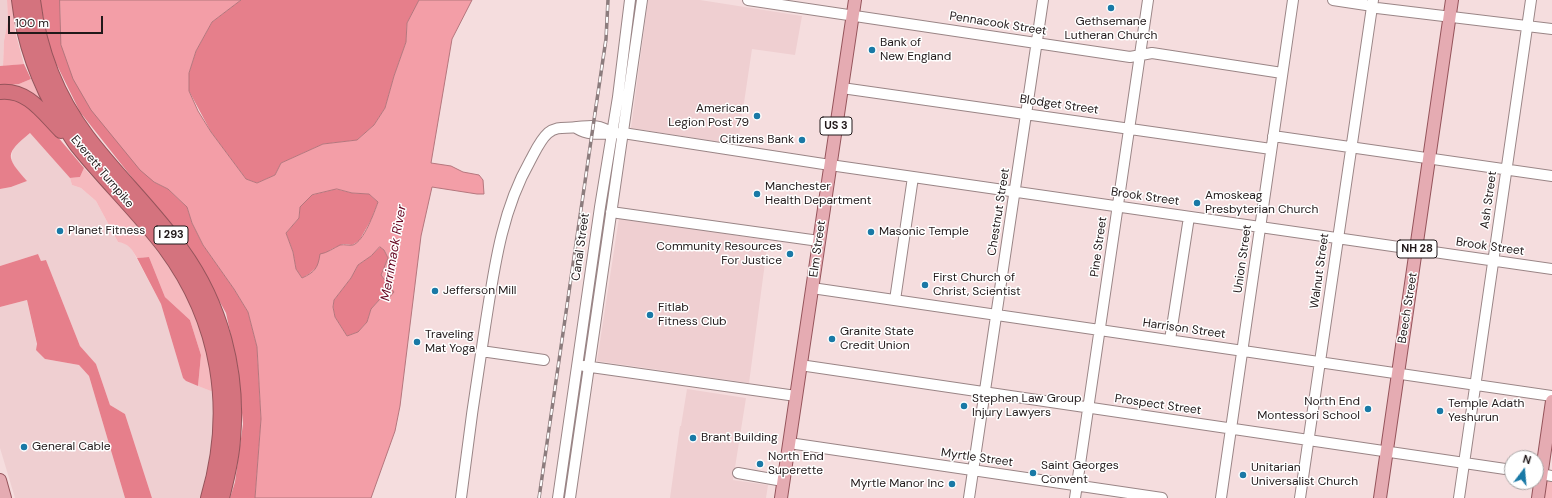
<!DOCTYPE html>
<style>
body{margin:0}
#map{position:relative;width:1552px;height:498px;overflow:hidden;background:#f5ddde;font-family:"DM Sans",sans-serif}
canvas{display:block}
.north{position:absolute;left:1504px;top:450px;width:40px;height:40px;box-sizing:border-box;background:#fff;border:1px solid #a6a3a3;border-radius:50%;rotate:16deg;font-size:11px;font-weight:700;line-height:16px;text-align:center;color:#21191a}
.north::after{content:'';display:block;margin:auto;width:14px;height:18px;background:#1979a6;clip-path:polygon(50% 0,100% 100%,50% 72%,0 100%)}
.scale{position:absolute;left:8px;top:16px;width:95px;height:18px;box-sizing:border-box;border:2px solid #21191a;border-top:0;padding-left:5px;font-size:12px;line-height:14px;white-space:nowrap;color:#21191a;-webkit-text-stroke:3px #fff;paint-order:stroke}
</style>
<div id="map">
<canvas width="1552" height="498"></canvas>
<div class="north">N</div>
<div class="scale">100 m</div>
</div>
<script>
const ctx = document.querySelector('canvas').getContext('2d');
ctx.lineJoin = 'round';
function fill(path, color) { ctx.fillStyle = color; ctx.fill(path, 'evenodd'); }
function stroke(path, color, width, dash) { ctx.strokeStyle = color; ctx.lineWidth = width; ctx.lineCap = dash ? 'butt' : 'round'; ctx.setLineDash(dash || []); ctx.stroke(path); }
function write(font, color, halo, rows, align = 'center') {
  ctx.font = font + ' "DM Sans",sans-serif'; ctx.lineWidth = 3; ctx.setLineDash([]); ctx.textBaseline = 'middle'; ctx.strokeStyle = halo; ctx.fillStyle = color; for (const [text, x, y, turn = 0] of rows) {
    ctx.save(); ctx.translate(x, y); ctx.rotate((+turn || 0) * Math.PI / 180); ctx.textAlign = isNaN(turn) ? turn : align; if (halo) ctx.strokeText(text, 0, 0); ctx.fillText(text, 0, 0); ctx.restore();
  }
}
fill(new Path2D(`
 M0 0H7L8 20 4 41 3 66H0Z
 M648 0H700L802 16 795 55 752 49 738 143 720 142 631 128Z
 M30 133 70 178 72 185 81 188 96 201 118 242 125 243 130 246 161 304 183 378 186 381 216 393 213 444 200 498H152L125 414 110 405 96 364 80 346 46 260 41 261 38 254 0 266V189L11 187 27 181 13 165 11 160 13 147Z
 M619 218 768 240 749 383 597 361Z
 M27 300 37 346 45 359 79 365 89 376 125 498H15L0 448V307Z
 M687 389 746 398 733 480 768 485 766 498H670L680 426H681Z`), '#efcfd1');
fill(new Path2D(`
 M7 0H12L15 31 24 64 3 66 4 41 8 20Z
 M31 79 47 112 0 86 19 84Z
 M84 168C135 221 189 278 208 351 212 364 214 379 216 393L198 386 201 355 190 320 165 297 149 257 137 258C131 248 129 244 118 242L96 201 81 188 72 185 70 178 80 177Z
 M1542 474 1552 476V498H1538Z`), '#f6b9be');
fill(new Path2D(`
 M40 0H60L61 45 154 182 168 189 187 207 192 223 203 245 234 289 248 312 257 347 261 419 255 498H230L235 482 243 424 238 368 226 313 191 250 141 189 80 112 50 51Z
 M241 0H419L407 23 406 42 394 76 385 108 374 125 357 140 323 144 281 163 275 175 257 183 246 179 211 132 189 91V73L196 51 212 22Z
 M24 64 31 79 19 84 0 86V66Z
 M10 97 30 104 84 168 80 177 70 178 30 133C5 154 5 156 27 181L11 187 0 189V99Z
 M336 189 352 193 369 194 378 202 371 220 359 241 352 245 343 244 332 249 324 254 318 266 309 274 302 278 296 269 293 252 286 233 299 218 300 207 312 195Z
 M380 247 384 250 388 258 381 275 394 292 389 298 380 299 371 309 367 322 358 332 347 336 335 317 333 307 334 300 351 278 358 265 371 256Z
 M38 254 41 261 46 260 80 346 96 364 110 405 125 414 152 498H125L89 376 79 365 45 359 36 350 37 344 27 300 0 307V266Z
 M149 257 165 297 190 320 201 355 198 386 186 381 183 378 161 304 137 258Z`), '#e67f8b');
const water = new Path2D(`
 M60 0H241L212 22 196 51 189 73V91L198 111 211 132 246 179 257 183 275 175 281 163 323 144 357 140 374 125 385 108 394 76 406 42 407 23 419 0H472L452 39 431 163 451 166 463 172 479 175 483 180 484 194H477L432 187 421 236 400 406 395 431 371 498H255L261 419 257 347 248 312 234 289 203 245 192 223 187 207 168 189 154 182 140 170 91 110 73 79 61 45ZM337 189 352 193 369 194 378 202C374 213 364 241 353 245 349 246 345 244 340 245 334 248 327 253 320 254 318 268 315 272 302 278L296 269 293 252 286 233 299 218 300 207 312 195ZM380 247 384 250 388 258 381 275 394 292 389 298 380 299 371 309 367 322 358 332 347 336 335 317 333 307 334 300 351 278 358 265 371 256Z`);
fill(water, '#f39ea7');
stroke(water, '#b4767d', 1);
const minor = new Path2D(`
 M748 0 1130 57 1152 53 1282 73
 M1333 0 1366 5 1377 8 1552 29
 M842 88 1271 149
 M576 128C593 138 605 132 623 133L830 165 1552 269
 M1273 136 1552 176
 M611 212 819 241
 M812 288 1552 396
 M895 300 913 177
 M1170 340 1189 217
 M481 351 544 360
 M800 365 1512 470
 M584 366 796 396
 M789 443 1162 498
 M738 473 783 481
 M1536 473 1552 476
 M461 498C468 441 476 384 485 327 494 270 501 212 530 161 535 152 540 140 548 133 558 125 566 129 577 127 591 126 598 124 611 132
 M558 498 600 207 618 97 630 0
 M570 498 642 0
 M969 498 1043 0
 M1075 498 1148 0
 M1221 498 1293 0
 M1300 498 1373 0
 M1459 498 1531 0`);
const major = new Path2D(`
 M0 480 5 498
 M781 498 855 0
 M1380 498 1452 0
 M1538 498 1552 401`);
const highway = new Path2D(`
 M19 0C24 44 39 84 62 122 67 130 72 140 78 147 106 182 138 212 165 248 220 322 234 410 208 498
 M33 0C39 50 57 96 87 136 117 176 154 210 182 250 221 304 239 372 233 439 232 459 227 478 222 498
 M0 92C28 89 43 113 61 131`);
stroke(minor, '#9a8586', 12);
stroke(major, '#95545b', 14);
stroke(highway, '#95545b', 16);
stroke(minor, '#fff', 10);
stroke(major, '#e5abb2', 12);
stroke(highway, '#d4737e', 14);
const rail = new Path2D(`
 M539 498 594 120 606 39 608 0`);
stroke(rail, '#8c7c7d', 3.5);
stroke(rail, '#fff', 2, [6]);
for (const [x, y, r, color] of [
 [1111,8,4,"#1979a6"],
 [872,50,4,"#1979a6"],
 [757,116,4,"#1979a6"],
 [802,140,4,"#1979a6"],
 [757,194,4,"#1979a6"],
 [1197,203,4,"#1979a6"],
 [60,231,4,"#1979a6"],
 [871,232,4,"#1979a6"],
 [790,254,4,"#1979a6"],
 [925,285,4,"#1979a6"],
 [435,291,4,"#1979a6"],
 [650,315,4,"#1979a6"],
 [832,339,4,"#1979a6"],
 [417,342,4,"#1979a6"],
 [964,406,4,"#1979a6"],
 [1368,409,4,"#1979a6"],
 [1440,411,4,"#1979a6"],
 [693,438,4,"#1979a6"],
 [24,447,4,"#1979a6"],
 [760,464,4,"#1979a6"],
 [1033,473,4,"#1979a6"],
 [1243,475,4,"#1979a6"],
 [952,484,4,"#1979a6"]
]) { const dot = new Path2D(); dot.arc(x, y, r, 0, 2 * Math.PI); ctx.fillStyle = color; ctx.fill(dot); stroke(dot, '#fff', 1.5); }
for (const [x, y, w] of [
 [836,126,32],
 [171,235,34],
 [1417,249,40]
]) { const box = new Path2D(); box.roundRect(x - w / 2, y - 9, w, 18, 3); ctx.fillStyle = '#fff'; ctx.fill(box); stroke(box, '#21191a', 1); }
write('bold 11px', '#21191a', null, [
 ["US 3",836,126],
 ["I 293",171,235],
 ["NH 28",1417,249]
]);
write('12px', '#21191a', '#fff', [
 ["Gethsemane",1111,22,"center"],
 ["Lutheran Church",1111,36,"center"],
 ["Bank of",880,43],
 ["New England",880,57],
 ["American",749,109,"right"],
 ["Legion Post 79",749,123,"right"],
 ["Citizens Bank",794,140,"right"],
 ["Manchester",765,187],
 ["Health Department",765,201],
 ["Amoskeag",1205,196],
 ["Presbyterian Church",1205,210],
 ["Planet Fitness",68,231],
 ["Masonic Temple",879,232],
 ["Community Resources",782,247,"right"],
 ["For Justice",782,261,"right"],
 ["First Church of",933,278],
 ["Christ, Scientist",933,292],
 ["Jefferson Mill",443,291],
 ["Fitlab",658,308],
 ["Fitness Club",658,322],
 ["Granite State",840,332],
 ["Credit Union",840,346],
 ["Traveling",425,335],
 ["Mat Yoga",425,349],
 ["Stephen Law Group",972,399],
 ["Injury Lawyers",972,413],
 ["North End",1360,402,"right"],
 ["Montessori School",1360,416,"right"],
 ["Temple Adath",1448,404],
 ["Yeshurun",1448,418],
 ["Brant Building",701,438],
 ["General Cable",32,447],
 ["North End",768,457],
 ["Superette",768,471],
 ["Saint Georges",1041,466],
 ["Convent",1041,480],
 ["Unitarian",1251,468],
 ["Universalist Church",1251,482],
 ["Myrtle Manor Inc",944,484,"right"]
], 'left');
write('12px', '#21191a', '#fff', [
 ["Pennacook Street",998,24,9],
 ["Blodget Street",1059,105,8],
 ["Everett Turnpike",102,172,50],
 ["Brook Street",1145,197,8],
 ["Ash Street",1489,200,-82],
 ["Chestnut Street",999,212,-81],
 ["Canal Street",581,247,-82],
 ["Pine Street",1099,247,-82],
 ["Brook Street",1490,247,8],
 ["Elm Street",818,249,-82],
 ["Union Street",1243,259,-82],
 ["Walnut Street",1320,271,-82],
 ["Beech Street",1408,308,-81],
 ["Harrison Street",1184,329,8],
 ["Prospect Street",1158,405,8],
 ["Myrtle Street",977,458,8]
]);
write('italic 13px', '#670722', '#fff', [
 ["Merrimack River",394,253,-80]
]);
</script>
